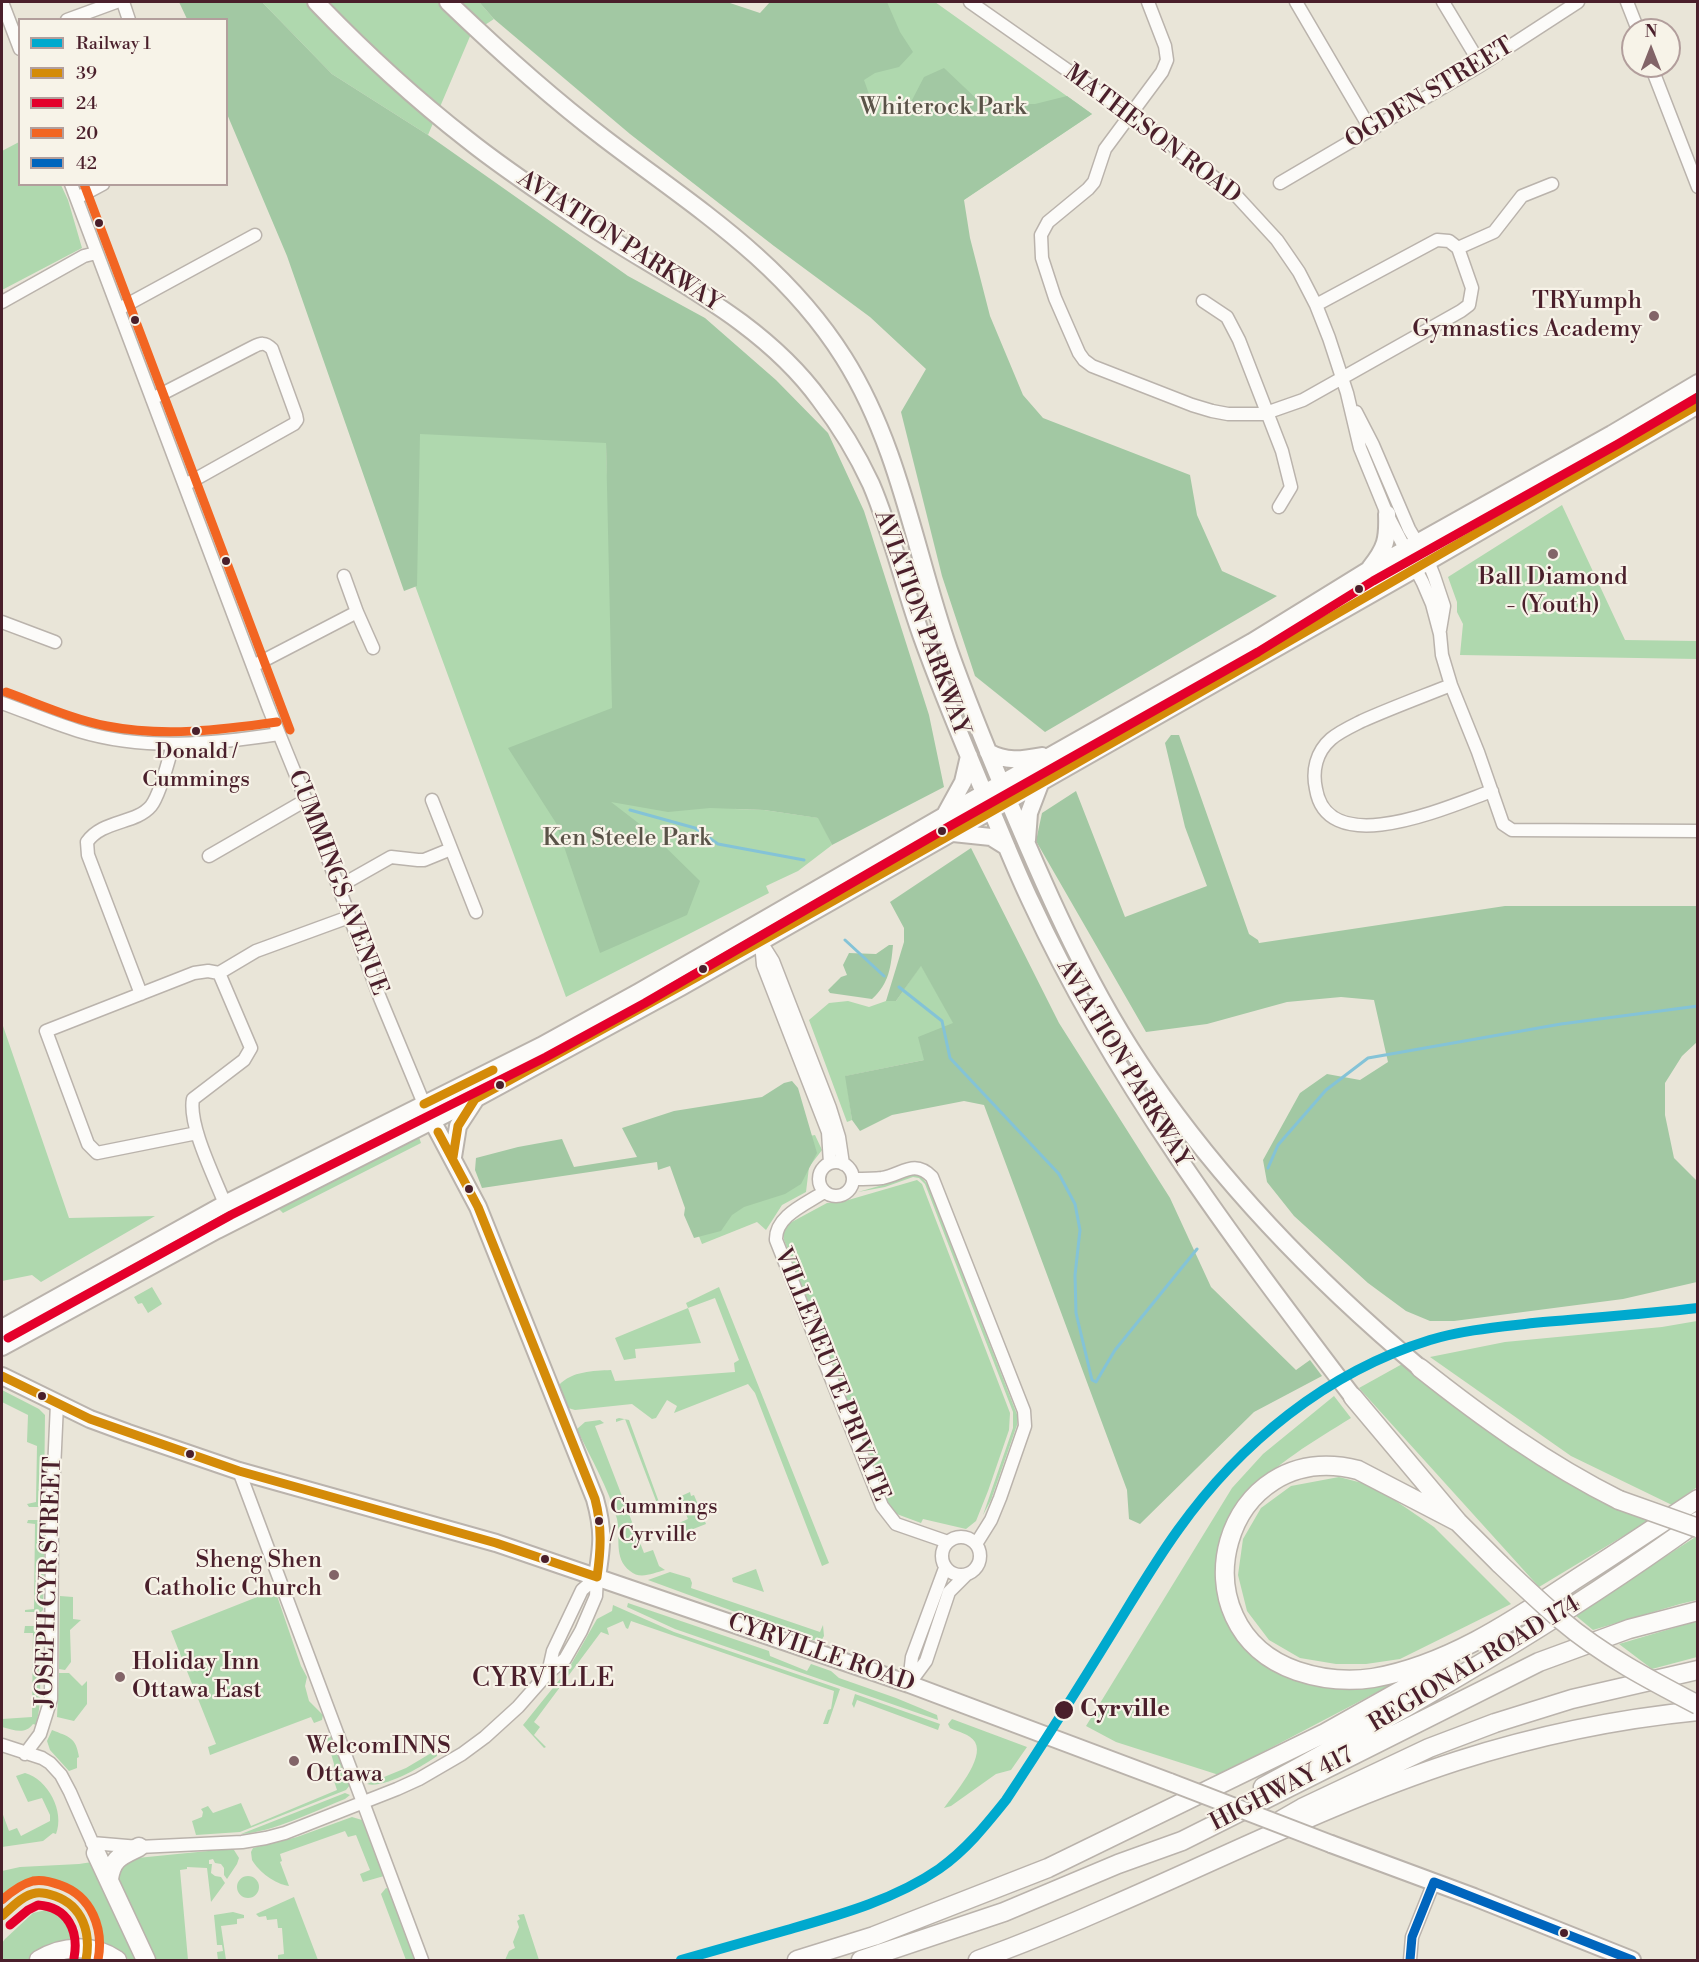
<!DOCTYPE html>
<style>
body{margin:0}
#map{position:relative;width:1699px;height:1962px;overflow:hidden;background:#e9e5d8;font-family:"Libre Bodoni",serif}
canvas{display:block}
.frame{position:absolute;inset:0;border:3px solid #4a1f2b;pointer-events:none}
.legend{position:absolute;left:18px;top:18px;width:210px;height:168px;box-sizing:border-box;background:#f7f3e8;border:2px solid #b29e9c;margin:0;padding:8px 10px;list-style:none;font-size:18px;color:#4a1f2b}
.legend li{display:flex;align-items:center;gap:12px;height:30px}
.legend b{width:30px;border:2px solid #b29e9c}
.north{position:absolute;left:1621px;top:18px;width:60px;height:60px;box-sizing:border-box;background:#f7f3e8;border:2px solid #b29e9c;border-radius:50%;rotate:0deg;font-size:16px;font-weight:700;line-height:24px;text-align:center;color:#4a1f2b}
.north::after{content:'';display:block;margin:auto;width:21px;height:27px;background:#826468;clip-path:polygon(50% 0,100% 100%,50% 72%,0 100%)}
</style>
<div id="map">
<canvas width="1699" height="1962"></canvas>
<div class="frame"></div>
<ul class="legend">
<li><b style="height:8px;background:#00a9ce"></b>Railway 1</li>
<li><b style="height:8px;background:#d48b09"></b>39</li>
<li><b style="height:8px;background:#e4002b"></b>24</li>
<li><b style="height:8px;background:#f26522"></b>20</li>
<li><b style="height:8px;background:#0065bd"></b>42</li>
</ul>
<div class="north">N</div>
</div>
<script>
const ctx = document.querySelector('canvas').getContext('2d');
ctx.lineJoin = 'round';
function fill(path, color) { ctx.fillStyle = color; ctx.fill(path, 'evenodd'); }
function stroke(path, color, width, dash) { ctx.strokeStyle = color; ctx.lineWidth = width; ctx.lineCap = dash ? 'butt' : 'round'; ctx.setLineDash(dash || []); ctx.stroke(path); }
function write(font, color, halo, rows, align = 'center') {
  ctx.font = font + ' "Libre Bodoni",serif'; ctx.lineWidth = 4.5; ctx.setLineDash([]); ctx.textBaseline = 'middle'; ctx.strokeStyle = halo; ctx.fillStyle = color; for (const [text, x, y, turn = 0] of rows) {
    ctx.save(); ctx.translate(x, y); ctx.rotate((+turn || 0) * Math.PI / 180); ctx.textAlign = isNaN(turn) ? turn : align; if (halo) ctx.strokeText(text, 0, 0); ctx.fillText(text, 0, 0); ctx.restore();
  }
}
fill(new Path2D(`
 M262 2H479L494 19 471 34 428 135 332 74Z
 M771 2H935L1092 114 947 211Z
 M19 142 20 184 61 185 68 200 82 248 2 290V151Z
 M583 414 606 442 607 476 735 809 764 810 819 818 832 845 798 871 766 886 769 893 566 997 359 433Z
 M1562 505 1625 640 1697 641V659L1460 655 1463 624 1457 612V602L1448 577Z
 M921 965 954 1023 924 1060 846 1076 852 1120 847 1122 809 1020 829 1003 848 1001 869 1007 886 1001H896Z
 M2 1023 69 1218 155 1216 41 1282 32 1275 2 1281Z
 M815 1135 822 1150 809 1167 806 1192 782 1205 766 1230 757 1222 702 1244 669 1160Z
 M419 1137 421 1143 283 1213 278 1208 412 1139Z
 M910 1175H920L928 1185 1018 1417 1017 1425 991 1500 983 1515 1013 1428V1412L925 1184 919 1178 913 1177 885 1187 858 1192 886 1184Z
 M917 1180 922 1184 1010 1413 1009 1430 988 1491 976 1521 966 1529 923 1519 921 1523 894 1513 885 1503 784 1240 783 1234 788 1224 827 1203H838Z
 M152 1287 162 1304 148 1313 142 1303 138 1304 134 1297Z
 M719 1287 829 1563 822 1566 755 1393 748 1384 674 1413 677 1406 667 1400 656 1418 652 1419 632 1404 575 1410 568 1408 559 1385C572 1371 593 1371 611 1370L615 1381 735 1372 734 1363 739 1360 715 1298 688 1308 701 1343 635 1349 636 1358 624 1360 615 1338 688 1308 686 1303Z
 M1697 1321V1487L1672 1505 1571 1456 1430 1357 1505 1342 1662 1327Z
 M1404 1363 1503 1440 1599 1500 1650 1520 1539 1587 1359 1388Z
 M2 1390 39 1409 45 1415 44 1502 40 1507H29L27 1504 36 1502 37 1446 27 1442 28 1415 2 1402Z
 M1334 1396 1351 1418C1314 1441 1274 1464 1245 1498 1239 1504 1236 1514 1232 1522 1228 1530 1222 1538 1220 1546 1207 1591 1229 1636 1266 1662L1385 1682 1387 1687 1219 1775 1116 1742 1086 1726 1232 1488 1263 1454Z
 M619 1418 629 1420 660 1505V1507L652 1511 658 1506 625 1419 616 1422V1419Z
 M600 1420 604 1423 595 1426 644 1553 653 1550 659 1566 665 1570C653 1573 640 1580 630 1571 613 1558 621 1537 617 1519 609 1489 590 1457 577 1429L585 1422Z
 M1339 1477 1374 1486 1434 1527 1511 1604 1400 1659 1366 1664H1336L1300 1658 1269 1640 1247 1611 1238 1575 1243 1539 1261 1508 1291 1486Z
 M690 1492 691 1496 694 1495 706 1524 683 1533 679 1523 688 1519 679 1497Z
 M28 1520H41L45 1523 43 1610 41 1612H25V1610L34 1609 35 1524 27 1523Z
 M1697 1536V1600L1680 1604 1593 1630 1575 1615Z
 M756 1569 764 1592 733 1582 732 1578Z
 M670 1572 690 1578 692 1583 691 1588 820 1632 823 1625 824 1636 821 1641 812 1640 648 1580Z
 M275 1590 301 1666 307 1677 305 1686 309 1701 323 1715 322 1720 314 1723 311 1717 210 1755 208 1747 216 1744 171 1631Z
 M60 1596 73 1597V1619L81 1620 70 1630 71 1662 65 1670 59 1669Z
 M628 1603 769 1651 770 1656 807 1671 811 1664 831 1671 839 1678 896 1698 937 1715 938 1720 675 1629 627 1607Z
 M613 1605 674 1632 840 1689 828 1724H823L828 1710 831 1709 834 1691 631 1621 628 1629 626 1628 623 1621 607 1628 609 1635 601 1632 534 1722 540 1727 534 1735 546 1747 544 1748 523 1725 569 1668 597 1619 612 1611Z
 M1697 1621V1657L1652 1669 1619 1644Z
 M25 1626H38L42 1628C42 1641 39 1655 39 1667 41 1687 41 1706 36 1725L33 1724C25 1735 14 1730 2 1727V1719L32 1717 33 1633H24Z
 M59 1673H69L82 1686 87 1681V1704L74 1721 57 1717Z
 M855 1694 940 1724 938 1730 857 1700 854 1708 852 1704Z
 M952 1719 1027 1747 1011 1770 996 1774 951 1806 944 1808C954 1794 985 1759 975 1742 970 1734 958 1732 950 1728L948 1724Z
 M52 1730C69 1737 76 1737 79 1757L77 1758V1768L69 1771 50 1750 47 1741Z
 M329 1735 332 1738 350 1785 346 1790 240 1832 196 1835 192 1821 202 1817 203 1812 201 1809 208 1806 213 1813 241 1803 251 1826 337 1790 333 1778 334 1764 326 1736Z
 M438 1749 437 1756C423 1766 384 1789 367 1784L406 1768Z
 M25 1773C48 1779 65 1812 56 1834L53 1833 43 1841 2 1847V1812L9 1831 17 1828 21 1836 50 1821V1815L42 1798 28 1802 16 1776Z
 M345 1793 350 1795 345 1799C315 1811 273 1832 241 1834Z
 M352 1817 362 1820 384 1876 363 1882 360 1874 370 1870 356 1835 348 1837 345 1831 280 1854 282 1861 280 1862 289 1886C275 1884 259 1872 252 1860L251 1852 253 1848 297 1837Z
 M228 1849 234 1850 239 1858 237 1864 227 1879 224 1875V1868L221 1864 215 1863 213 1859 209 1860V1864H212L211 1873 215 1876 221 1877 225 1883 211 1902 207 1868 187 1867V1869L180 1870 188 1960H156L114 1870 127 1859Z
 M92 1862 135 1960C124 1960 112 1951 101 1945 98 1934 96 1920 91 1909 82 1891 61 1880 41 1882 27 1883 12 1895 2 1905V1871L20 1867 79 1864Z
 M237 1887a11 11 0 1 1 22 0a11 11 0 1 1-22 0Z
 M386 1888 389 1889 413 1950 415 1960H406L381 1894Z
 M294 1897 297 1905 318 1960H278V1955L284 1954 282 1928H278L277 1919 267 1920 266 1916 259 1917 256 1914Z
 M50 1909C70 1914 72 1923 76 1942L33 1956 29 1960H2V1943L5 1939 33 1913Z
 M233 1912 244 1915V1918L237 1919V1924L221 1926 226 1960H218L217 1952 223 1951 222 1945H217L214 1915Z
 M524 1914 539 1960H505L509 1951 515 1948 513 1942 519 1927 517 1921 520 1919 518 1915Z`), '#afd8ae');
fill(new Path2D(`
 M179 2H262L332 74 428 135 628 276 705 318 776 380 828 433 864 511 929 715 944 787 832 845 818 818 764 810 710 808 668 812 611 802 650 832 700 881 687 915 600 953 556 823 508 748 612 708 606 443 420 434 417 586 404 591 287 256 227 114 226 20 187 19Z
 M479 2H727L760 13 770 2H887L900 32 913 52 899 67 875 73 864 80 876 114 911 102 924 77 944 68 982 104H1035L1067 96 1092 114 964 200 970 238 990 316 1023 395 1043 418 1190 475 1197 515 1222 571 1277 596 1045 732 975 676 942 576 901 412 926 369 870 317 774 246 630 134 494 19Z
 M1171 735H1179L1249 934 1258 940 1259 943 1505 906H1697V1042L1682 1056 1665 1083V1115L1674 1158 1697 1181V1282L1623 1299 1454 1321H1430L1406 1311 1368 1283 1294 1216 1267 1182 1263 1160 1300 1093 1327 1074 1360 1080 1388 1062 1374 1000 1341 997 1287 1002 1207 1024 1146 1032 1036 841 1042 813 1076 791 1125 917 1207 886 1185 827 1165 743Z
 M971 848 1059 1023 1170 1198 1211 1287 1296 1370 1310 1360 1322 1376 1254 1412 1140 1524 1129 1519 1127 1490 984 1105 964 1101 892 1115 860 1131 852 1120 845 1076 924 1060 918 1037 953 1023 921 966 896 1001H886L904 942V928L890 902Z
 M889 945H893C891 967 889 984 872 999L830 993 828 990 841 977 847 975 843 965 849 953 876 954Z
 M792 1081 798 1088 817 1153 801 1184 785 1194 744 1207 732 1215 721 1231 694 1238 684 1215 685 1208 670 1166 658 1170 657 1162 482 1188 475 1170 476 1158 518 1147 562 1139 574 1167 637 1157 622 1128 674 1111 762 1097 784 1083Z`), '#a2c8a3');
stroke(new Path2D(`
 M630 810 695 828 718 844 804 860
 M845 940 884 976
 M899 987 942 1021 950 1058 1059 1174 1075 1204 1080 1230 1075 1275 1076 1313 1092 1380 1096 1382 1115 1350 1197 1249
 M1268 1168 1278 1145 1326 1090 1368 1058 1561 1024 1698 1006`), '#84c3d7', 3);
const minor = new Path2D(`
 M2 2 20 49
 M123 2 129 20
 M970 2 1140 121 1232 191 1277 240 1299 272 1316 305 1329 338 1347 393 1360 448 1387 514 1423 583 1432 604 1440 634 1442 655 1451 685 1478 752 1503 824 1512 830 1698 831
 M1148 2 1165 46 1167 60 1162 72 1105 149 1094 182 1088 189 1048 222 1041 235 1042 258 1055 298 1079 353 1084 360 1092 366 1192 405 1212 411 1228 414H1263L1303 400 1461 311 1469 305 1472 288 1458 248 1449 241 1437 240 1316 305
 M1296 2 1371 130
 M1443 2 1481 65
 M1627 2 1638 30
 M67 20 116 2
 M1651 66 1698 187
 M1280 183 1481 65 1578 2
 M71 184 269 709 306 800 380 998 424 1104
 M77 198 103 184
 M1458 248 1494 232 1522 196 1552 184
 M1203 301 1227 317 1239 340 1282 451 1291 487 1279 507
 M2 302 84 256 96 253
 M119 309 255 235
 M152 399 253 347C261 343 265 342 272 349L296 415 297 420 294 424 185 485
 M1356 412 1373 445 1409 529 1428 561 1434 576 1444 606 1440 630
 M344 576 357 612 373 648
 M2 622 55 642
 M253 666 357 612
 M1451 685C1421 697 1391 708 1362 721 1352 726 1339 732 1331 739 1316 752 1312 771 1316 789 1328 862 1452 805 1492 791
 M2 703C27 712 53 723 79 731 145 751 213 744 279 734
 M432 800 476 912
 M209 856 306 800
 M338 887 391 857 418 860H424L451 849
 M761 942 773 961 830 1108 839 1137 843 1164
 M761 943 763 965 828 1132 830 1163
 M219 973 251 1048 244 1060 193 1099C188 1125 215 1178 225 1204
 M141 994 88 855 87 842C102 820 136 824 151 806 160 795 169 759 173 744
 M197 1133 97 1153 88 1144 46 1031 194 973 208 971 219 973 256 951 349 917
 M819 1179a17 17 0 1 1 34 0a17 17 0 1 1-34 0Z
 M853 1179C862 1179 873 1179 882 1178 903 1174 914 1159 932 1177L1024 1411 1025 1426 1000 1498 991 1520 976 1544
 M824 1192C806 1204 775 1216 776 1240L882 1506 896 1524 948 1542
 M239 1471 422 1960
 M942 1556a19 19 0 1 1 38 0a19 19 0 1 1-38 0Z
 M548 1673 553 1651 582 1590 597 1577
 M909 1683 912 1657 945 1568
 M909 1684 926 1661 949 1592 966 1575
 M2 1745 42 1758 50 1763 61 1775 70 1792 96 1851
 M25 1754 40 1734 51 1699 52 1514 57 1404
 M92 1843 139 1847 242 1842 266 1838 285 1833 397 1789 419 1779 462 1754 485 1737 518 1707 548 1673 565 1659 581 1631 596 1596 597 1577
 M1410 1960 1412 1937 1434 1882`);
const major = new Path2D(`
 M316 2C363 51 414 98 468 140 503 168 541 193 578 218 660 274 760 317 820 400 840 426 857 454 871 484 892 533 904 587 922 637 943 696 968 754 992 812 1005 842 1017 873 1031 902 1114 1082 1234 1240 1353 1397
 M448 2C498 50 549 96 604 138 693 206 783 261 844 358 900 447 915 552 949 650 967 701 988 752 1009 802 1049 897 1091 993 1150 1078 1225 1187 1319 1283 1420 1368
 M1370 568C1386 548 1388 539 1387 514
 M988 752C1006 762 1021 760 1042 756
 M946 813 963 782 969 756
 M953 833 991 837 1007 847
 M1027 840 1029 813 1040 784
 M427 1111 478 1207 595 1499C604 1531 602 1545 597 1577
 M453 1157 458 1126 475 1100
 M2 1328 225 1204 541 1046 639 992 944 816 1252 642 1367 571 1612 434 1698 383
 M2 1347 217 1230 475 1099 681 987 1415 569 1698 405
 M2 1376 90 1419 128 1433 239 1471 496 1543 909 1684 1170 1782
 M1331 1844 1474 1897 1632 1960`);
const highway = new Path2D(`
 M1420 1368C1483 1418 1547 1464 1619 1500
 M1353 1397 1458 1522 1500 1564
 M1458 1522 1358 1470C1222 1436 1171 1627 1297 1671 1321 1679 1348 1682 1373 1678 1448 1665 1514 1620 1576 1579 1617 1553 1657 1526 1698 1499
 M1263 1787C1412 1706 1560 1621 1698 1521
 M1281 1820 1302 1808 1429 1748 1495 1723 1572 1699 1698 1670
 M96 1853 146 1960
 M109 1879C112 1858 121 1856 139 1847
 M39 1960C63 1945 92 1944 117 1960
 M797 1960 874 1936 1048 1868 1325 1733 1448 1664
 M861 1960 1004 1912 1118 1864 1182 1841 1539 1662 1629 1629 1698 1611
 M978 1960C1022 1944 1066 1926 1109 1907 1225 1857 1337 1800 1457 1761 1535 1736 1616 1719 1698 1711`);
stroke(minor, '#bab3ac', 15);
stroke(major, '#bab3ac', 20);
stroke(highway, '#bab3ac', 21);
stroke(minor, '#fcfbf9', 12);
stroke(major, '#fcfbf9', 16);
stroke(highway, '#fcfbf9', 18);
const majorBridge = new Path2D(`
 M1170 1782 1331 1844`);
const highwayBridge = new Path2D(`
 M1619 1500 1698 1528
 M1500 1564C1520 1583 1540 1602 1561 1620 1602 1655 1650 1680 1698 1705`);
stroke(majorBridge, '#bab3ac', 20, []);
stroke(highwayBridge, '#bab3ac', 21, []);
stroke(majorBridge, '#fcfbf9', 16);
stroke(highwayBridge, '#fcfbf9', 18);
stroke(new Path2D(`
 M424 1104 493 1070
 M438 1132 478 1207 595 1499C602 1526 601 1550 597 1577
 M453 1157 458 1126 475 1099C887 875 1292 640 1698 405
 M2 1376 90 1419 239 1471 496 1543 597 1577
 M2 1916C12 1907 23 1895 36 1893 43 1892 49 1894 55 1896 83 1906 91 1933 86 1960`), '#d48b09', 9);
stroke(new Path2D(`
 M8 1338 231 1215 546 1057 645 1003 950 826 1258 652 1373 581 1618 444 1698 397
 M10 1925 28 1910 38 1905C68 1907 79 1931 74 1958`), '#e4002b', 9);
stroke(new Path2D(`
 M84 184 290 730
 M6 692C39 704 72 719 107 726 163 737 221 730 277 722
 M2 1900C11 1892 21 1884 33 1881 42 1879 52 1882 60 1885 92 1896 104 1929 98 1960`), '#f26522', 9);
stroke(new Path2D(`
 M1434 1882 1632 1960
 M1410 1960 1412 1937 1434 1882`), '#0065bd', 9);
stroke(new Path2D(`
 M681 1960C716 1950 751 1940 787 1930 839 1915 894 1900 939 1869 966 1850 986 1825 1006 1800 1043 1744 1079 1687 1114 1630 1135 1596 1155 1562 1178 1530 1240 1443 1327 1372 1430 1340 1463 1330 1499 1327 1533 1323 1588 1318 1643 1314 1698 1308`), '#00a9ce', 10);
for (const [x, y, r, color] of [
 [99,223,5,"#4a1f2b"],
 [1654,316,6,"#826468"],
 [135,320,5,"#4a1f2b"],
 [1553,554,6,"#826468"],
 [226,561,5,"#4a1f2b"],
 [1359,589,5,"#4a1f2b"],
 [196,731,5,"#4a1f2b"],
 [942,831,5,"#4a1f2b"],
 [703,969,5,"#4a1f2b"],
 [500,1085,5,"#4a1f2b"],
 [469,1189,5,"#4a1f2b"],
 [42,1396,5,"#4a1f2b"],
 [190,1454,5,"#4a1f2b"],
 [599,1521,5,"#4a1f2b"],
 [545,1559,5,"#4a1f2b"],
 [334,1575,6,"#826468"],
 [120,1677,6,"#826468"],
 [1064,1710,10,"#4a1f2b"],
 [294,1761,6,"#826468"],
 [1564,1933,5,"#4a1f2b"]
]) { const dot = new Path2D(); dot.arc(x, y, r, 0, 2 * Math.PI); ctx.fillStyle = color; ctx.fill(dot); stroke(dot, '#f7f3e8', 2); }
write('22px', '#4a1f2b', '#f7f3e8', [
 ["Donald /",196,753],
 ["Cummings",196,781],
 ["Cummings",610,1508,"left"],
 ["/ Cyrville",610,1536,"left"]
]);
write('24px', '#4a1f2b', '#f7f3e8', [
 ["OGDEN STREET",1430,94,-31],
 ["MATHESON ROAD",1152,135,37],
 ["AVIATION PARKWAY",619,242,33],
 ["AVIATION PARKWAY",921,623,70],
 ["CUMMINGS AVENUE",337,883,69],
 ["AVIATION PARKWAY",1123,1064,59],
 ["VILLENEUVE PRIVATE",831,1375,68],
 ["JOSEPH CYR STREET",50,1582,-88],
 ["CYRVILLE ROAD",821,1654,19],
 ["REGIONAL ROAD 174",1475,1665,-31],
 ["HIGHWAY 417",1282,1790,-27]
]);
write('24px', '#5a5348', '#f7f3e8', [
 ["Whiterock Park",943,108],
 ["Ken Steele Park",627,839]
]);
write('24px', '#4a1f2b', '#f7f3e8', [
 ["TRYumph",1642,302],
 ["Gymnastics Academy",1642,330],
 ["Ball Diamond",1553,578,"center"],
 ["- (Youth)",1553,606,"center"],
 ["Sheng Shen",322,1561],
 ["Catholic Church",322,1589],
 ["Holiday Inn",132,1663,"left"],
 ["Ottawa East",132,1691,"left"],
 ["WelcomINNS",306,1747,"left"],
 ["Ottawa",306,1775,"left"]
], 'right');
write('bold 24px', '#4a1f2b', '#f7f3e8', [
 ["Cyrville",1080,1710]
], 'left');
ctx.letterSpacing = '1.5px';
write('26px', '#4a1f2b', '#f7f3e8', [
 ["CYRVILLE",544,1680]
]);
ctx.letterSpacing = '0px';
</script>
